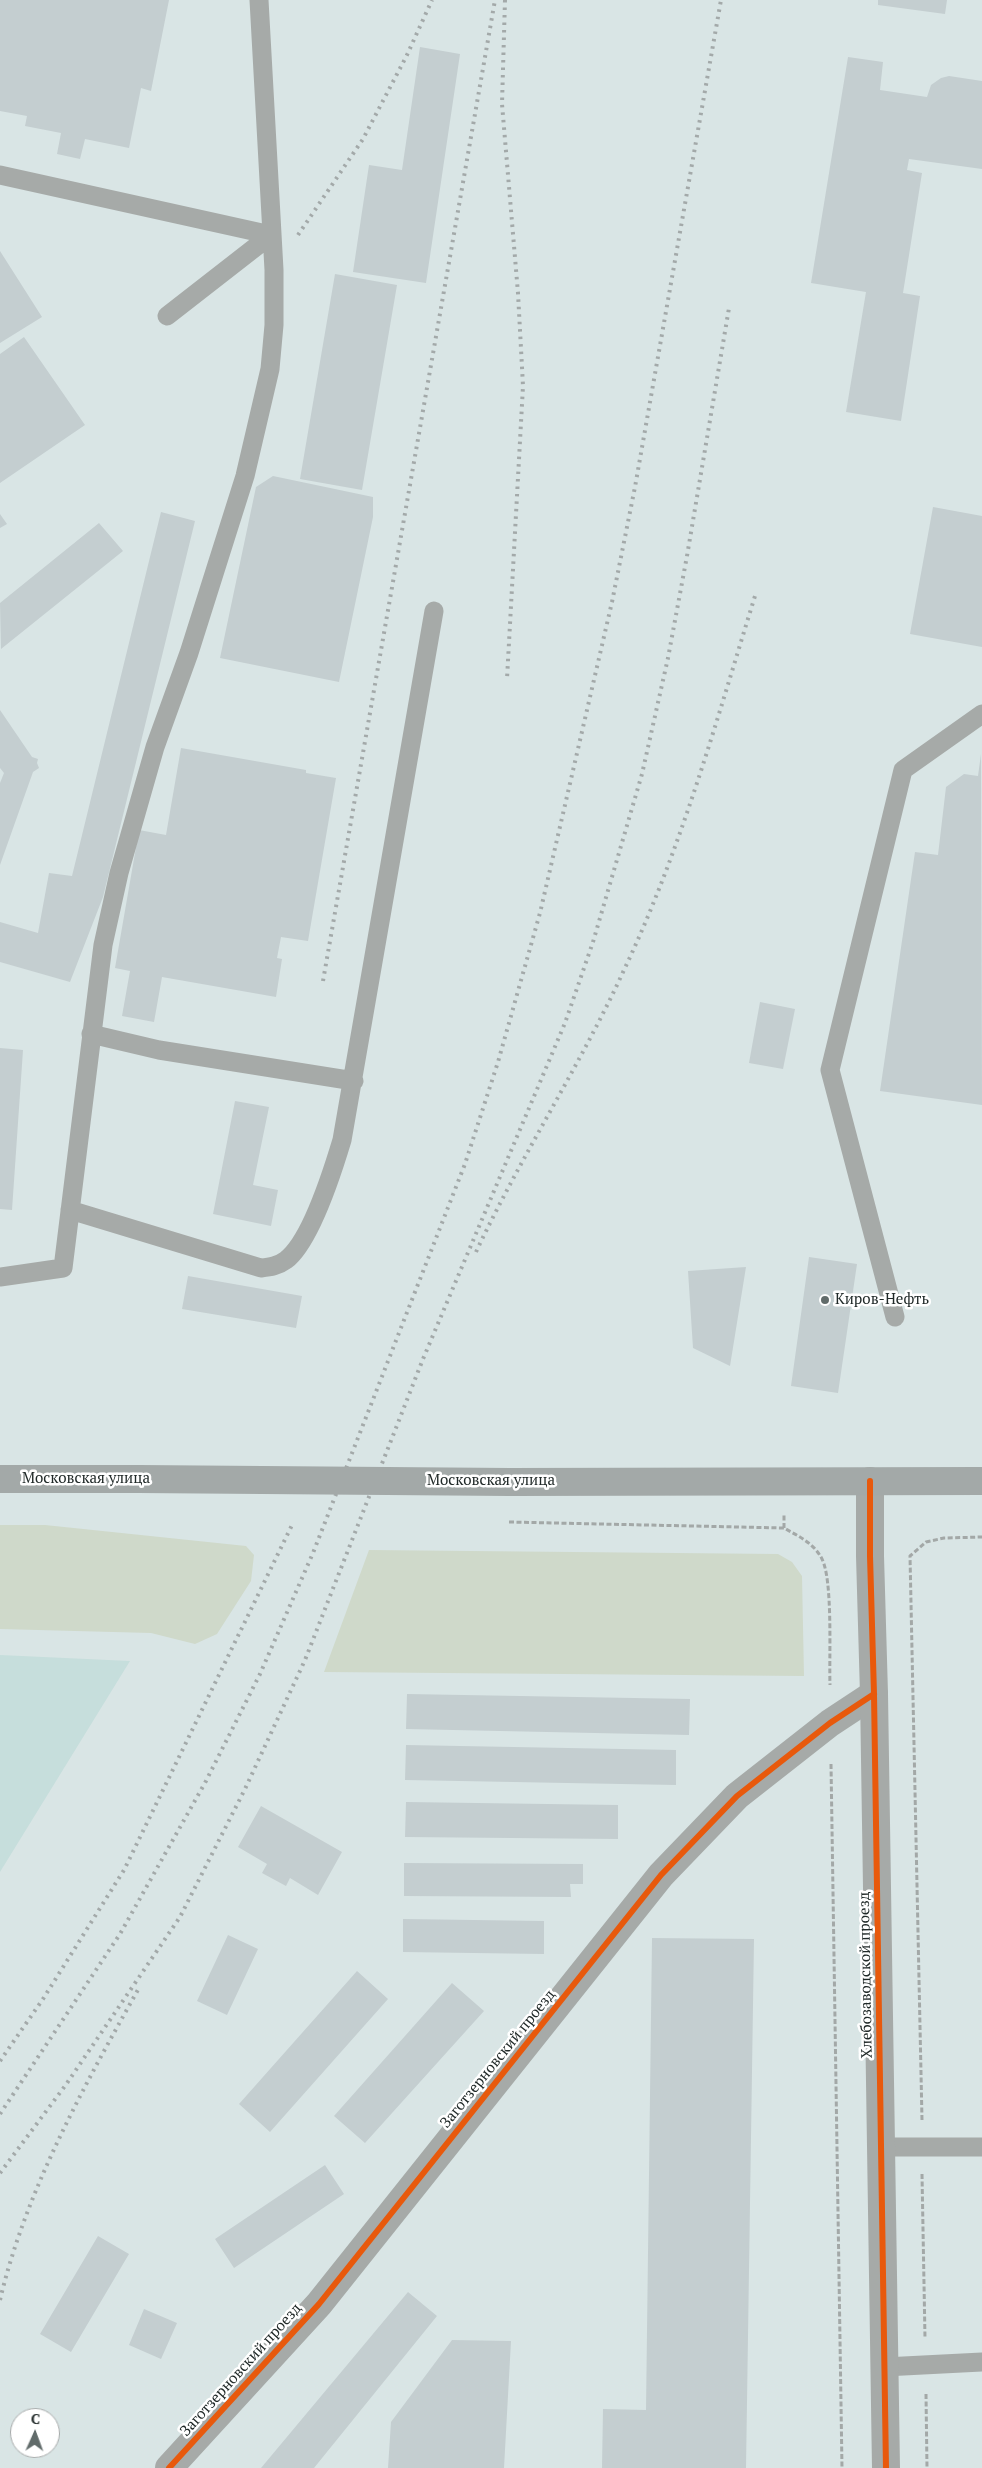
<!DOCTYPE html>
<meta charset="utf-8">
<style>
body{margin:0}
#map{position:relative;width:982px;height:2468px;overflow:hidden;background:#d9e5e5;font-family:"PT Serif",serif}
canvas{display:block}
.north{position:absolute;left:10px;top:2408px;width:50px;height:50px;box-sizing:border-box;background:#fff;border:1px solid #a6a9a9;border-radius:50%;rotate:2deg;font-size:14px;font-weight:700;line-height:20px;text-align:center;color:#202928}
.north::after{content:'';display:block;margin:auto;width:18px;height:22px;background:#616b6a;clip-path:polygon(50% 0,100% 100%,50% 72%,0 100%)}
</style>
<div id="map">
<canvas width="982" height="2468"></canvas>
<div class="north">С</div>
</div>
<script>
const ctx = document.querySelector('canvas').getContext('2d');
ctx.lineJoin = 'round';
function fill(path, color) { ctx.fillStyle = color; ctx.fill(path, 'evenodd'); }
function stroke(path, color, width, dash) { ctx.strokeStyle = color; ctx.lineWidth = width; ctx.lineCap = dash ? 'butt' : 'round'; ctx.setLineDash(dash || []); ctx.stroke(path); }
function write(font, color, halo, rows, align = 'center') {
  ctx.font = font + ' "PT Serif",serif'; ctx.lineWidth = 5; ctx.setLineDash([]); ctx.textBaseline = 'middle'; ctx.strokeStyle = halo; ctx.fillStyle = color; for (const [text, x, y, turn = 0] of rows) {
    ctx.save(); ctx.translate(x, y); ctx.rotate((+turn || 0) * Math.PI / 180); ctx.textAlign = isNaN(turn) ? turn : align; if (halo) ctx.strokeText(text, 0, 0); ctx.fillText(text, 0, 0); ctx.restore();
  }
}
fill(new Path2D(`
 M0 1655 130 1661 0 1872Z`), '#c6dedc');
fill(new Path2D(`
 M0 1525H45L246 1546 254 1555 251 1581 217 1634 195 1644 151 1633 0 1629Z
 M369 1550 778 1554 792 1562 802 1576 804 1676 324 1672Z`), '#cfd9ca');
fill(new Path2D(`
 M0 0H169L151 91 141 88 129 148 85 139 80 159 57 154 61 133 25 126 27 116 0 111Z
 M878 0H947L945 14 878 5Z
 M420 47 460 54 426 283 353 272 369 165 402 170Z
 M848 57 883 62 880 90 927 97 931 85 941 78 949 76 982 81V169L909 159 907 170 922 173 903 293 920 296 901 421 846 412 866 292 811 283Z
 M0 251 42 317 0 343Z
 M335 274 397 285 362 490 300 479Z
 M24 337 85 425 0 483V354Z
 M273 476 373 497V517L339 682 220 658 256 487Z
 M933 507 982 516V647L910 634Z
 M161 512 195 521 103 897 70 982 0 962V922L38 933 49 873 72 876Z
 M0 514 7 524 0 528Z
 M99 523 123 551 1 649 0 603Z
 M0 710 32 757 38 759 37 763 39 768 33 772 0 865V783L4 773 0 768Z
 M181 748 306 770V773L336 778 308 941 281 937 277 958 282 959 276 997 162 977 154 1022 122 1016 130 971 115 968 139 830 166 835Z
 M981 754 982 1105 880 1091 915 852 938 855 946 787 964 774 978 776Z
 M760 1002 795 1009 783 1069 749 1063Z
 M0 1048 23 1050 12 1210 0 1209Z
 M235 1101 269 1107 253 1185 278 1190 271 1226 213 1214Z
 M809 1257 857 1264 838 1393 791 1386Z
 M746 1267 730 1366 693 1348 688 1271Z
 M188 1276 302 1296 296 1328 182 1309Z
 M407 1694 690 1699 689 1735 406 1729Z
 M406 1745 676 1750V1785L405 1780Z
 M406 1802 618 1805V1839L405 1837Z
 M261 1806 342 1852 318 1895 290 1878 286 1886 262 1873 267 1864 238 1847Z
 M404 1863 583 1864V1884H570L571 1897 404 1896Z
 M403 1919 544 1921V1954L403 1952Z
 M228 1935 258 1949 227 2015 197 2001Z
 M652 1938 754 1939 746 2468H602L603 2409 646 2410Z
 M357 1971 388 1999 270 2132 239 2104Z
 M452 1983 484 2011 365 2143 334 2116Z
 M325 2165 344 2194 234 2268 215 2239Z
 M98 2236 129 2254 71 2352 40 2334Z
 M408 2292 437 2316 314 2468H261Z
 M144 2309 177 2323 161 2359 129 2345Z
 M452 2340 511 2341 504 2468H388L391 2422Z`), '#c4ced0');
stroke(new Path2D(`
 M509 1522 784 1528C798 1536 814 1543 822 1559 833 1581 829 1657 830 1685
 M784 1528V1513
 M831 1764 842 2468
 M922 2120 910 1556 926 1542 944 1538 982 1537
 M922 2174 925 2338
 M926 2394 927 2468`), '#a3a8a7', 3, [5, 2.5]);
stroke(new Path2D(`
 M0 175 271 235
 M167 316 271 235
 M91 1034 159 1050 354 1081
 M70 1210 261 1268C270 1267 278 1266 286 1260 311 1241 333 1170 342 1140L434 611
 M0 1277 63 1268 103 945 119 873 155 747 189 653 245 476 270 369 274 325V270L259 0
 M895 1317 830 1070 903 770 982 714
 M882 2147H982
 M884 2367 982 2362`), '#a6aaa8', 19);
stroke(new Path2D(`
 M169 2468 319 2304 661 1875 737 1796 830 1723 874 1694`), '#a6aaa8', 28);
stroke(new Path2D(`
 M870 1481V1556L874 1694 886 2468`), '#a6aaa8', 28);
stroke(new Path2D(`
 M0 1479H139
 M510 1482 982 1481`), '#a3a9a8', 28);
stroke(new Path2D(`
 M505 0 502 104 518 293 523 386 507 679
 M298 235 363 139 407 55 432 0
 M323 981 495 0
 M476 1252C521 1156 580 1066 624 970 681 850 716 722 755 596
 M0 2061 43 1999 124 1870 293 1523
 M0 2114 120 1934 206 1781 260 1674 313 1553 465 1164 498 1062 540 913 612 602 635 487 721 0
 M0 2173 65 2086 180 1917 245 1789 305 1660 423 1359 565 1023 593 942 642 774 668 658 687 556 729 308
 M0 2300C26 2190 84 2086 139 1988`), '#a3a9a9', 4, [2.5, 5]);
stroke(new Path2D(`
 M139 1479 510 1482`), '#a3a9a8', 28);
stroke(new Path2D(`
 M870 1481V1556L874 1694 886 2468
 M169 2468 319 2304 661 1875 737 1796 830 1723 874 1694`), '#e8590c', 6);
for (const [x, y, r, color] of [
 [825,1300,5,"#616b6a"]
]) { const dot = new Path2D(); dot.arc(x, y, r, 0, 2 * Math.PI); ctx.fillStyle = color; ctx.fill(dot); stroke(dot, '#fff', 2); }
write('15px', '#202928', '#fff', [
 ["Киров-Нефть",835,1300]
], 'left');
write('15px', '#202928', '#fff', [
 ["Московская улица",86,1479],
 ["Московская улица",491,1481],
 ["Хлебозаводской проезд",866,1975,-91],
 ["Заготзерновский проезд",498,2059,-51],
 ["Заготзерновский проезд",241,2370,-48]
]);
</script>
